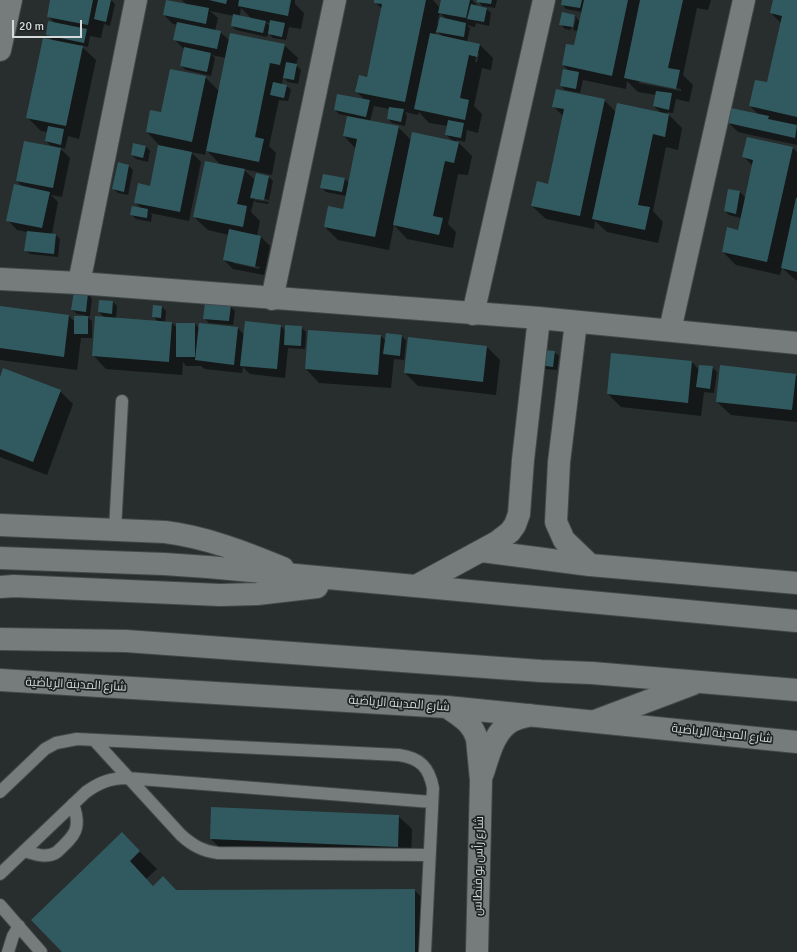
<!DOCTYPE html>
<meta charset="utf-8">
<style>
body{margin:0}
#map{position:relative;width:797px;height:952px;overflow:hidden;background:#282d2d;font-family:Signika,sans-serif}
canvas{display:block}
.scale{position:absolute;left:12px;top:20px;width:70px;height:18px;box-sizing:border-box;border:2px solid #d6dada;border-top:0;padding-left:5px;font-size:12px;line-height:14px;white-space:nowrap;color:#d6dada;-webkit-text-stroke:3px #1e2324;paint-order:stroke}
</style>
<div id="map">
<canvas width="797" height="952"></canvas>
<div class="scale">20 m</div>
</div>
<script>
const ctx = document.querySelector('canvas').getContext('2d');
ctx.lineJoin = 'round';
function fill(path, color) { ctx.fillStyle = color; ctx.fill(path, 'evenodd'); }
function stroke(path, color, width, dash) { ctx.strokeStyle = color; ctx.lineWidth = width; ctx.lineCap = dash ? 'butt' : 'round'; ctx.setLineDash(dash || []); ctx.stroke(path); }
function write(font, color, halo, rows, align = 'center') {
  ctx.font = font + ' Signika,Cairo,sans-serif'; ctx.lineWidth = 3.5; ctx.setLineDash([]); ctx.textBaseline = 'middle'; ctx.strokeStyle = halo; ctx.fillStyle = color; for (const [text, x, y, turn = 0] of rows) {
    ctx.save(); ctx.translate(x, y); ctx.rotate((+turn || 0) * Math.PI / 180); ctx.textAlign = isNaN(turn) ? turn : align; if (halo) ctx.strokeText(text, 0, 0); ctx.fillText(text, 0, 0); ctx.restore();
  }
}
fill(new Path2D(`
 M51 0H111L115 4 110 26 104 24 101 38 90 36 88 47 80 45 96 60 79 139 68 136 65 149 59 147 70 158 62 197 51 195 58 202 52 234 56 235 60 239 58 257 30 254 25 250 27 232 17 230 8 220 24 188 17 181 56 149 57 147 50 145 46 141 48 132 41 131 27 117 53 41 47 34 55 23 48 16Z
 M182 0H295V4L304 13 301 29 289 27 286 40 273 38 268 33 267 37 236 30 232 26 234 16 210 11 218 18 215 31 220 32 230 41 284 45 298 58 296 65 301 70 298 84 288 82 283 77 282 85 287 86 291 90 288 101 279 100 269 146 276 153 272 175 243 169 255 180 269 177 273 181 269 200 255 197V200L269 202 268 204 256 202 254 200 251 212 260 221 257 236 261 237 270 246 264 275 233 269 224 260 229 235 208 230 194 217 221 165 206 150 205 155 191 152 201 162 189 221 150 213 152 215 151 222 136 219 132 215 142 209 135 202 151 187 159 145 147 132 161 113 205 77 219 91 226 58 212 55 215 58 211 76 186 70 181 66 184 49 175 40 178 25 173 24 164 15 187 5ZM241 8 252 19 240 16ZM265 22 271 23 270 26ZM233 261 260 267 259 269 233 263Z
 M375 0H433L440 8 442 0H472L479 7 487 9 491 13 489 26 476 23 475 27 467 25 470 28 467 42 480 45 493 58 491 70 482 68 474 106 482 114 478 133 467 130 465 142 456 140 472 156 468 175 458 174 448 224 456 232 453 248 407 239 394 225 389 250 338 240 325 227 343 210 346 196 326 192 321 187 345 179 349 183 356 149 344 136 348 116 339 114 335 110 365 100 356 91 367 78 382 9 375 2ZM440 13 447 20 439 24 437 23ZM436 30 443 37 435 35ZM477 53H479L477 62H475ZM374 106 390 109 388 119 392 123 405 126 407 115 405 112 418 115 419 112 429 123 448 126 446 135 453 141H412L398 127 370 121Z
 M478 0H497L495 8 482 6Z
 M563 0H711L708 10 697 8 683 75 693 85 689 102 676 99 673 113 666 112 682 128 678 150 666 147 653 211 663 222 658 243 607 232 595 221 594 229 546 219 532 206 549 185 563 116 553 106 604 100 616 112 661 113 654 106 656 95 638 92 627 81 626 89 583 80 580 93 565 90 561 86 569 71 563 65 575 46 578 31 573 30 576 18H574L571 30 565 29 560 24 575 16 580 22 582 12 566 9 562 4ZM639 81 681 89V91L639 83Z
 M774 0H797V145L738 132 729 123 759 115 750 106 768 84 781 23 771 13Z
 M146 146 150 151 148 162 136 159 132 155Z
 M792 147 797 152V281L782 268 780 275 736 265 723 252 738 231 741 218 729 215 725 211 729 190 740 192 746 198 753 166 744 157Z
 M129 166 133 170 128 195 118 193 114 189Z
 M88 294 92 299 90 316H86L92 321V338H81L77 370 0 360V307L69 316 75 322 85 317V315L77 314 72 310Z
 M113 302 117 306 116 318 158 322 153 316 162 307 166 311 165 322 172 323 177 328 195 324 200 329 238 328 244 335 280 325 285 331 301 327 306 332 305 349 288 348 285 378 250 374 243 367 242 373 205 369 201 366H186L183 362 182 375 106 369 93 355 105 318 99 312Z
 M230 306 235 311 233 325 209 323 204 318Z
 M309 331 381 336 386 341 402 336 406 341 404 360 394 359 391 388 319 383 306 369Z
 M487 347 500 360 496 395 418 386 405 373Z
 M554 352 559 356 557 370 545 369 541 365Z
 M692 362 699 370 712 367 717 372 714 393 704 392 701 416 621 407 608 394Z
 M795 375 797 376V422L731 415 717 402Z
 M0 380 60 391 73 404 47 475 0 457Z
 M398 816 412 829 411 860 224 852 211 839Z
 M139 851 157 869 146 879 154 887 177 891 414 890 432 907V952H63L32 920Z`), '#0007');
fill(new Path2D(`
 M50 0H93L88 25 47 17Z
 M98 0H111L106 22 94 19Z
 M166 0 209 8 206 24 163 15Z
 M209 0H227L226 4Z
 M239 0H291L288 16 238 6Z
 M374 0H426L405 102 355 92 359 75 367 77 382 4 374 3Z
 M441 0H470L466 18 438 13Z
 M477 0H492L491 4 476 2Z
 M562 0H582L580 8 561 5Z
 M584 0H628L612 76 562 65 566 44 574 45Z
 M640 0H683L668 68 680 70 676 89 624 78Z
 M773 0H797V117L749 106 755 80 767 82 782 16 770 13Z
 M471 4 487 8 484 22 467 19Z
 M562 12 575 15 573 27 559 25Z
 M233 14 266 21 263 33 231 26Z
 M440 17 466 23 464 37 436 32Z
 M270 20 285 23 282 37 268 34Z
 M48 21 87 29 84 43 46 35Z
 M177 22 221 31 217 49 173 40Z
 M230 33 285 44 280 65 270 63 255 137 264 139 259 162 206 151Z
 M430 33 480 44 477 57 469 55 460 98 469 100 465 120 414 109Z
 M43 38 83 46 66 126 26 118Z
 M184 47 211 53 207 72 180 66Z
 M286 62 297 64 294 80 283 78Z
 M170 69 206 76 192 142 146 132 150 110 161 112Z
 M563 69 579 72 576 89 560 86Z
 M273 82 287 85 284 98 270 95Z
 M556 89 605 99 580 216 531 206 537 181 548 184 564 109 552 107Z
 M656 91 672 93 669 110 653 106Z
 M337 94 370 100 366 117 334 110Z
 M617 103 669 114 665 137 653 134 638 205 650 207 645 230 592 219Z
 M389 107 404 109 401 122 387 119Z
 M731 108 769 116 768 119 797 125 795 138 728 123Z
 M347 116 399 126 375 237 324 227 328 206 343 209 357 139 343 136Z
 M448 120 464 123 461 138 445 135Z
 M48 126 64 129 61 145 45 141Z
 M412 132 459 142 454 163 445 161 433 216 443 218 439 235 393 225Z
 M747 137 793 147 767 262 722 252 727 227 738 230 753 160 742 157Z
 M24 141 61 148 53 188 16 181Z
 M133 143 146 146 143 158 131 155Z
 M158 145 192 152 180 212 134 203 138 183 150 186Z
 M205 161 245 169 237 204 247 206 243 227 193 217Z
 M118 162 129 165 124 192 112 189Z
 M256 173 269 176 264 200 250 198Z
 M323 174 345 178 342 192 320 188Z
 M14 184 50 192 42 228 6 221Z
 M728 189 740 191 736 214 724 211Z
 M796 198H797V272L781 268Z
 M132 206 148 209 147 218 130 215Z
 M229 229 261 236 255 267 223 260Z
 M27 231 56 234 54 254 24 251Z
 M74 291 88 293 86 312 71 310Z
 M99 300 113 301 112 314 98 312Z
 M205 303 231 305 229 321 203 319Z
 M153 305 162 306 161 318 152 317Z
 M0 306 69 315 64 357 0 348Z
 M74 316H88V334H74Z
 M95 316 172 322 169 362 92 356Z
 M245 321 281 325 277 369 240 366Z
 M176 323H195V357H176Z
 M199 323 238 327 234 365 195 360Z
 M285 325 302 326 301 346 284 345Z
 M308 330 381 335 378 375 305 369Z
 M386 333 402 335 400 356 383 354Z
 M408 337 487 346 483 382 404 373Z
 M542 350 555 351 553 367 540 365Z
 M611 353 692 361 688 403 607 394Z
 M699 365 713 366 710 389 696 387Z
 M720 365 796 374 792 410 716 402Z
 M3 368 61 390 33 462 0 449V377Z
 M211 807 399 815 398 847 210 839Z
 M122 832 140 851 130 861 153 886 163 876 176 890 415 889V952H62L31 920Z`), '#315a60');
const lane = new Path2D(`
 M115 530 122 401
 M94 740 181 835C192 845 202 851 218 853L429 855
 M0 792 45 749 56 743 77 739 399 755C420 758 429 767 433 788L425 952
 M24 851C35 854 47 859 57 852 75 835 82 829 73 804
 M0 874 86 792C100 782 111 778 127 778L432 802
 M0 905 41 952
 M8 952 13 936 19 926`);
const street = new Path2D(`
 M0 279 79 283 539 318 797 343
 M79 283 136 0
 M272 299 335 0
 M473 314 544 0
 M576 322 559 462 556 522 564 540 590 565
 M670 330 744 0
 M482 551 590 565 797 583
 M416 586 497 542 510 532 515 525 519 514 523 460 539 318
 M0 680 447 707 797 742
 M447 707C461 717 472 722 477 739L481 780 477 952
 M483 773C489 755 494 731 512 721 517 718 524 717 530 715`);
const secondary = new Path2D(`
 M0 50 11 0
 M0 525 165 532C206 537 244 552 283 568
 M0 558 164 564 208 567 797 621
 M0 587 14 586 220 595 257 594 317 587
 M0 639 126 641 541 671 592 673 797 690
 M595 721 693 684`);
stroke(lane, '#434849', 14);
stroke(street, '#434849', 24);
stroke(secondary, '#434849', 24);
stroke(lane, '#767c7c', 12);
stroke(street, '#767c7c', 22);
stroke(secondary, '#767c7c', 22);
write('12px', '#d6dada', '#1e2324', [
 ["شارع المدينة الرياضية",76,685,3],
 ["شارع المدينة الرياضية",399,704,4],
 ["شارع المدينة الرياضية",722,734,6],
 ["شارع رأس بو فنطاس",479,866,-89]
]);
</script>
